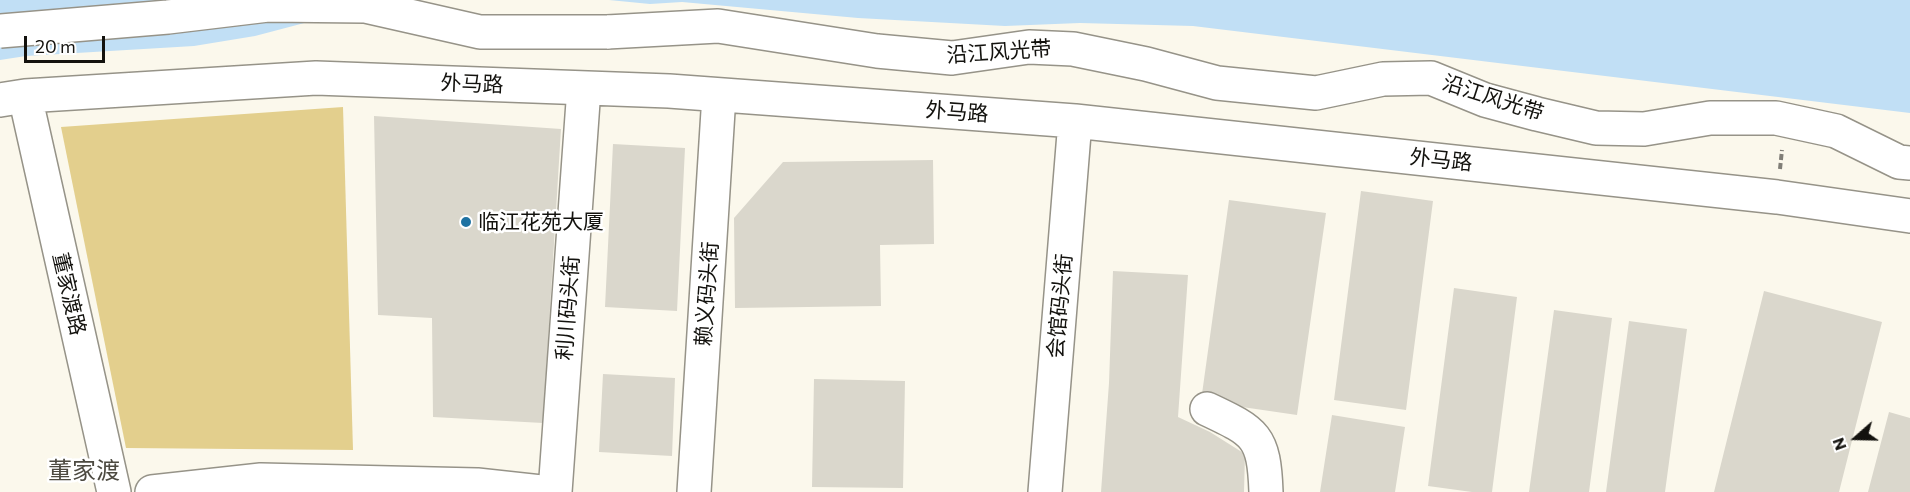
<!DOCTYPE html>
<meta charset="utf-8">
<style>
body{margin:0}
#map{position:relative;width:1910px;height:492px;overflow:hidden;background:#fbf8ec;font-family:Commissioner,sans-serif}
canvas{display:block}
.north{position:absolute;left:1826px;top:408px;width:60px;height:60px;-webkit-text-stroke:4px #fff;paint-order:stroke;rotate:250deg;font-size:16px;font-weight:700;line-height:24px;text-align:center;color:#13120e}
.north::after{content:'';display:block;margin:auto;width:21px;height:27px;background:#13120e;clip-path:polygon(50% 0,100% 100%,50% 72%,0 100%)}
.scale{position:absolute;left:24px;top:36px;width:81px;height:27px;box-sizing:border-box;border:3px solid #13120e;border-top:0;padding-left:8px;font-size:18px;line-height:21px;white-space:nowrap;color:#13120e;-webkit-text-stroke:4px #fff;paint-order:stroke}
</style>
<div id="map">
<canvas width="1910" height="492"></canvas>
<div class="north">N</div>
<div class="scale">20 m</div>
</div>
<script>
const ctx = document.querySelector('canvas').getContext('2d');
ctx.lineJoin = 'round';
function fill(path, color) { ctx.fillStyle = color; ctx.fill(path, 'evenodd'); }
function stroke(path, color, width, dash) { ctx.strokeStyle = color; ctx.lineWidth = width; ctx.lineCap = dash ? 'butt' : 'round'; ctx.setLineDash(dash || []); ctx.stroke(path); }
function write(font, color, halo, rows, align = 'center') {
  ctx.font = font + ' Commissioner,"Noto Sans SC",sans-serif'; ctx.lineWidth = 5; ctx.setLineDash([]); ctx.textBaseline = 'middle'; ctx.strokeStyle = halo; ctx.fillStyle = color; for (const [text, x, y, turn = 0] of rows) {
    ctx.save(); ctx.translate(x, y); ctx.rotate((+turn || 0) * Math.PI / 180); ctx.textAlign = isNaN(turn) ? turn : align; if (halo) ctx.strokeText(text, 0, 0); ctx.fillText(text, 0, 0); ctx.restore();
  }
}
fill(new Path2D(`
 M343 107 353 450 126 448 61 127Z`), '#e3cf8d');
fill(new Path2D(`
 M0 0H347L312 21 255 36 194 46 26 56 0 60Z
 M609 0H1910V113L1193 26 1080 23 1005 26 858 18 682 2 650 4Z`), '#c1dff5');
fill(new Path2D(`
 M374 116 561 129 543 423 433 417 432 318 378 315Z
 M613 144 685 148 677 311 605 307Z
 M933 160 934 244 880 245 881 306 735 308 734 218 783 162Z
 M1361 191 1433 201 1406 410 1334 400Z
 M1229 200 1326 213 1297 415 1201 401Z
 M1113 271 1188 275 1178 417 1210 432 1245 454 1244 492H1101L1109 383Z
 M1454 288 1517 297 1492 492H1472L1428 486Z
 M1764 291 1882 322 1839 492H1714Z
 M1554 310 1612 318 1589 492H1529Z
 M1629 321 1687 329 1665 492H1606Z
 M603 374 675 378 672 456 599 452Z
 M814 379 905 381 903 488 812 487Z
 M1889 412 1910 418V492H1868Z
 M1332 415 1405 427 1395 492H1320Z`), '#dad7cc');
const minor = new Path2D(`
 M607 32 718 26 877 51 952 58 1029 47 1073 49 1146 64 1217 83 1316 93 1383 79 1431 78 1485 100 1537 114 1596 128 1644 129 1710 118H1776L1836 131 1899 162 1910 163
 M25 96 114 492
 M0 100 25 96 316 78 669 91 1075 121 1777 197 1910 216
 M1207 409C1256 432 1264 436 1266 492
 M555 492 584 88
 M694 492 719 95
 M1045 492 1075 121`);
const major = new Path2D(`
 M152 492 261 480 477 485 541 492`);
stroke(minor, '#969388', 36);
stroke(major, '#969388', 36);
stroke(new Path2D(`
 M1780 169 1782 150`), '#807e77', 4, [6, 3]);
stroke(minor, '#fff', 33);
stroke(major, '#fff', 33);
const minorBridge = new Path2D(`
 M0 31 168 17 268 5 365 6 480 32H607`);
stroke(minorBridge, '#969388', 36, []);
stroke(minorBridge, '#fff', 33);
for (const [x, y, r, color] of [
 [466,222,6,"#1e72a2"]
]) { const dot = new Path2D(); dot.arc(x, y, r, 0, 2 * Math.PI); ctx.fillStyle = color; ctx.fill(dot); stroke(dot, '#fff', 2); }
write('21px', '#13120e', '#fff', [
 ["沿江风光带",999,52,-4],
 ["外马路",472,84,2],
 ["沿江风光带",1493,98,18],
 ["外马路",957,112,4],
 ["外马路",1441,160,6],
 ["董家渡路",69,294,77],
 ["赖义码头街",707,294,-86],
 ["会馆码头街",1060,306,-85],
 ["利川码头街",568,308,-86]
]);
write('21px', '#13120e', '#fff', [
 ["临江花苑大厦",478,222]
], 'left');
write('24px', '#4d4a41', '#fff', [
 ["董家渡",84,471]
]);
</script>
